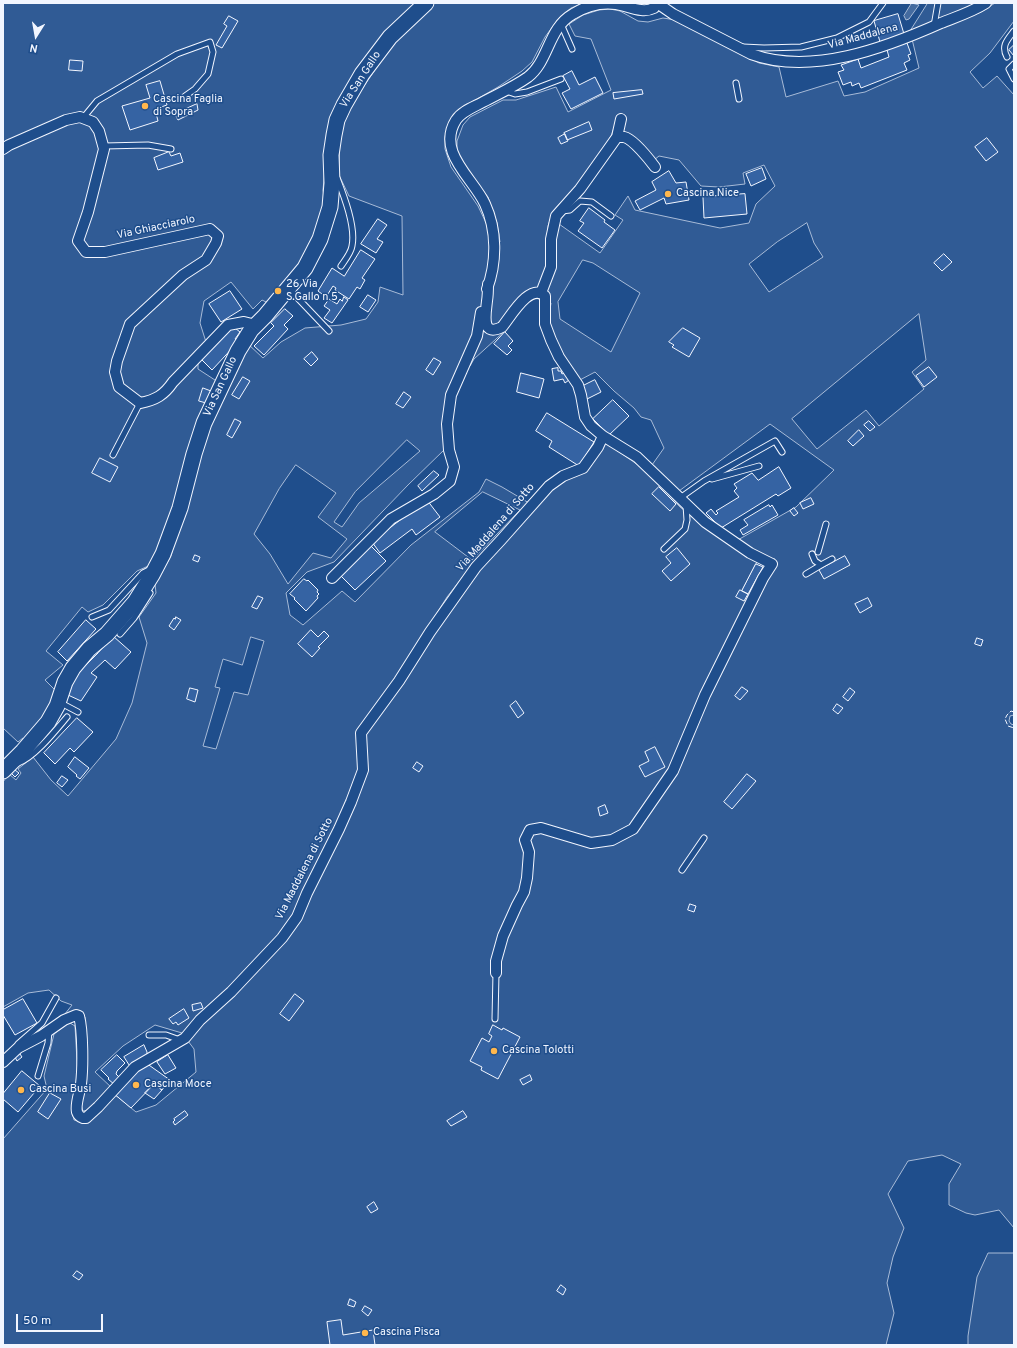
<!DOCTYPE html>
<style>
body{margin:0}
#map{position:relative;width:1017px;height:1348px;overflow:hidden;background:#1f4e8c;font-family:Overpass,sans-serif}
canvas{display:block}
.frame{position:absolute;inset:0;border:4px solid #f2f6ff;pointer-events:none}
.north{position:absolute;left:16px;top:16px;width:40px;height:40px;-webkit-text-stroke:3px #1f4e8c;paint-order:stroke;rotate:191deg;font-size:11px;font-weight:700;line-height:16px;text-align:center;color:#f2f6ff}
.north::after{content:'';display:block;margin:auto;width:14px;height:18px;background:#f2f6ff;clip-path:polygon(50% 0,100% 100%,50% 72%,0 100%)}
.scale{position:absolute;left:16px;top:1314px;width:87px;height:18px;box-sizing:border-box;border:2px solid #f2f6ff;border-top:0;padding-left:5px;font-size:12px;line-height:14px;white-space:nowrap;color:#f2f6ff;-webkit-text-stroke:3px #1f4e8c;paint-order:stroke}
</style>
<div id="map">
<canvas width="1017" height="1348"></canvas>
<div class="frame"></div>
<div class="north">N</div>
<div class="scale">50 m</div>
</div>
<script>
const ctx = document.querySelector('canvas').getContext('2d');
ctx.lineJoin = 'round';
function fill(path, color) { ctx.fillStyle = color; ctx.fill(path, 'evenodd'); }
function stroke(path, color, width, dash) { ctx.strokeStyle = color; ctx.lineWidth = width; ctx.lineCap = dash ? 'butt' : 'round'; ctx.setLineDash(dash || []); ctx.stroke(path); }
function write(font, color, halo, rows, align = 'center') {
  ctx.font = font + ' Overpass,sans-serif'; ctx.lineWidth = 3; ctx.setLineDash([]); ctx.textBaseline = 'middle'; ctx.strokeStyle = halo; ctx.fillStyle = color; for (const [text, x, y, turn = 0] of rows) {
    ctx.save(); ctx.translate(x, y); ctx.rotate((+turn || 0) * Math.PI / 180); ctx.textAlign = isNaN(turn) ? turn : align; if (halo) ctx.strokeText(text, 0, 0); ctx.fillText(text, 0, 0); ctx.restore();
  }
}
const built = new Path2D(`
 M3 3H421L356 71 325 168 323 190 325 203 313 236 302 260 268 303 262 300 253 309 231 282 204 301 200 323 206 342 198 357V369L218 382 155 563 137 571 103 605 88 612 82 607 46 651 63 665 45 680 56 691 53 704 27 741 23 738 18 742 3 728Z
 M433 3H584L571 8 559 18 545 37 532 62 522 71 498 87 458 110 452 117 447 128 445 137V149L451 167 478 206 487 225 490 241 500 242 497 223 488 197 470 174 460 158 457 150V141L463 125 470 117 503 100H516L556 87 568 112 611 90 591 39 575 36 569 24 583 15 599 10 610 9 620 11 638 21 648 22 663 18 676 20 759 63 779 67 786 97 838 81 844 96 865 92 919 68 912 39 981 12 995 3H1014V21L990 53 970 72 983 88 997 76 1014 95V715L1010 716 1009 721 1011 724 1014 725V1228L999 1210 975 1215 966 1213 949 1205V1184L961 1164 942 1155 908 1161 888 1194 904 1228 893 1257 887 1283 894 1313 886 1345H3V1139L47 1089 44 1076 54 1034 67 1024 70 1023 75 1026 78 1079 72 1110 74 1120 86 1123 113 1093 136 1112 156 1105 196 1072 194 1049 182 1033 155 1025 123 1046 95 1072 112 1088 89 1110 83 1111 81 1105 85 1081V1017L80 1012 61 1019 72 1005 61 1001 49 990 28 993 3 1007V782L9 774 16 780 21 773 18 769 33 757 51 780 68 796 116 739 132 703 147 643 139 617 156 593 155 584 171 556 202 433 247 343 263 358 281 342 305 328 341 325 366 319 378 302 380 287 403 295 402 216 349 196 339 175 340 132 352 104 389 49ZM618 117 623 130 654 160 659 156 679 160 701 186 719 187 745 184 743 173 764 165 775 186 756 204 749 223 720 228 635 210 628 196 615 215 623 220 600 253 559 224 554 242 547 253 548 226 553 211 585 176 611 136ZM807 223 814 243 823 257 769 292 749 264 777 242ZM583 260 593 263 640 293 611 352 560 319 558 302ZM536 296 541 298 542 303H551L549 316 550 329 561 357 578 381 595 372 614 391 634 408 641 417 651 420 664 448 652 465 679 491 770 424 834 470 796 507 736 541 763 557 775 559 757 602 741 593 757 562 705 528 680 507 647 471 606 443 556 484 480 568 363 731 447 597 471 566 529 503 502 487 486 479 479 492 411 545 355 602 342 591 303 625 290 615 286 593 307 572 334 562 408 485 445 449 462 363 470 366 474 359 507 329 525 304ZM919 314 926 360 912 372 924 389 879 426 866 410 817 449 792 419ZM407 440 420 451 359 503 342 527 334 522 355 492ZM296 465 336 493 318 517 347 539 331 558 313 553 288 584 270 554 254 534 279 489ZM483 492 520 510 472 560 435 532ZM251 637 264 641 248 695 234 692 216 749 203 746 220 688 215 687 223 659 242 665Z
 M928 3H979L972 7 951 14 909 33Z
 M1014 1249V1345H968V1336L977 1277 988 1253H1013Z`);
fill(built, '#305b95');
stroke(built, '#a8bbd7', 1);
const water = new Path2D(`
 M912 3 919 5 909 19 906 20 904 16Z`);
fill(water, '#446ba0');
stroke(water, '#a8bbd7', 1);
const building = new Path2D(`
 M898 14 904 34 880 42 874 21Z
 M229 16 238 21 222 48 216 45 227 26 224 24Z
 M907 43 911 54 908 55 910 60 904 63 907 70 861 88 859 83 852 86 851 82 843 85 838 72 844 70 841 65 858 59 861 68 889 57 887 50Z
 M1014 45V56L1009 50Z
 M70 60 83 61 82 71 69 70Z
 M572 71 579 85 595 77 603 93 571 109 562 93 570 89 563 76Z
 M160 81 167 105 155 109 158 121 130 130 122 106 150 98 146 85Z
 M642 90 643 94 614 99 613 93Z
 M197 104 198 110 178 120 175 114Z
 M589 122 592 130 567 140 564 133Z
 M565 134 568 141 561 144 558 138Z
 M987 138 998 152 986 161 975 147Z
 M169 152 171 156 180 153 183 162 158 170 154 158Z
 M762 168 766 179 751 186 746 174Z
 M669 171 676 183 686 182 689 200 666 204 664 198 640 210 635 201 656 190 652 182Z
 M745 194 747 214 704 218 703 197Z
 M589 208 605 220 604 222 615 230 602 248 578 231 584 223 580 221Z
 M378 219 387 225 377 239 383 242 376 253 361 244Z
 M361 250 375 259 362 278 365 280 360 289 357 287 349 299 335 290 336 288 333 286 326 297 318 291 332 268 344 276Z
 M944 254 952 262 942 271 934 263Z
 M230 291 242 309 221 322 209 304Z
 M368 295 376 300 368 312 360 307Z
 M344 297 348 300 332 323 324 318 330 310 324 306 329 299 337 304 340 299 342 301Z
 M285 309 293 316 284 325 288 329 264 355 254 346 274 326 271 323Z
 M230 328H235L240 332 235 339 238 342 212 370 201 359Z
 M683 328 700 338 689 357 672 347 674 345 669 342Z
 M505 332 513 341 508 346 512 350 507 355 494 344Z
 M312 352 318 359 311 366 304 359Z
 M434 358 441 362 433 375 426 370Z
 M929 367 937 377 924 387 916 376Z
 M558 368V371H561L562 374 564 373 569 380 565 383 563 379 554 381 552 369Z
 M521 373 544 379 539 398 517 392Z
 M243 377 250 381 239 399 232 395Z
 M595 380 601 392 587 399 581 387Z
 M203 388 211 391 206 403 199 401Z
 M404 392 411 397 403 408 396 404Z
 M613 400 629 416 609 435 593 419Z
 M547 413 594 442 579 466 549 447 552 441 536 431Z
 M235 419 241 422 232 438 227 435Z
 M869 421 875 427 870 431 864 425Z
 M859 430 864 436 853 446 848 441Z
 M100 458 118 467 110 482 92 473Z
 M779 467 791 488 778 496 776 494 721 528 706 513 711 509 716 515 718 513 716 511 739 497 734 491 737 488 734 484 752 473 758 480Z
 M434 471 439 475 422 491 418 486Z
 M659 487 676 504 670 511 652 494Z
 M811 498 814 504 803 509 800 503Z
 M427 500 440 517 416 535 412 529 380 553 372 542Z
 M769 505 770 507 772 505 778 515 743 535 740 530 748 525 744 520Z
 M794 508 798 513 794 516 790 511Z
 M371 546 386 561 355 590 341 576Z
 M677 548 690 564 671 581 662 571 671 563 666 557Z
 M195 555 200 557 198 562 193 560Z
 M845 556 850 565 824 579 819 570Z
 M756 564 763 567 748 594 742 591Z
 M304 579 307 581 308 580 318 590 317 592 319 594 317 596 318 598 306 611 294 599 295 598 290 594Z
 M740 590 748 594 744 601 736 597Z
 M258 596 263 598 257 609 252 607Z
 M868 598 872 606 860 613 855 604Z
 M176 617 181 620 174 630 169 626 174 618 175 619Z
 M86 620 96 629 67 661 58 652Z
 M311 630 318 637 324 631 329 636 318 647 320 648 312 657 298 644Z
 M113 636 131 652 115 669 105 660 91 673 97 677 81 701 68 695 75 677 82 667 83 668 98 653Z
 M977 638 983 640 981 646 975 644Z
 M742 687 748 691 740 700 735 696Z
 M190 688 198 690 195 702 187 699Z
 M850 688 855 692 848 701 843 697Z
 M516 701 524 713 518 718 510 706Z
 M837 704 843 708 838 714 833 710Z
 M77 718 93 732 74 752 70 748 55 764 44 753Z
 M655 747 665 767 645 777 639 766 649 761 645 752Z
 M75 757 89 768 80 779 76 776 77 775 68 767Z
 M417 762 423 766 419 772 413 768Z
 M15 770 19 773 15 777 12 774Z
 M747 774 756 781 732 809 724 802Z
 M62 776 68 780 62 787 57 783Z
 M605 805 608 813 600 816 598 808Z
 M690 904 696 906 694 912 688 910Z
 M295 994 304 1001 289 1021 280 1014Z
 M23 999 37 1023 15 1035 3 1015V1010Z
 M201 1003 203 1008 193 1011 192 1005Z
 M184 1009 189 1018 178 1025 176 1022 173 1024 169 1019Z
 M493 1025 502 1030 503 1028 520 1037 498 1079 481 1070 482 1067 470 1061 482 1038 489 1042 492 1036 489 1034Z
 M144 1045 147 1052V1058L131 1068 124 1057Z
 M20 1054 22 1057 17 1061 15 1057Z
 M117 1055 125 1063 117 1071 116 1074 121 1079 115 1085 108 1079 109 1078 101 1070Z
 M168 1055 176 1068 165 1074 157 1062Z
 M146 1063 170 1080 162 1090 154 1084 131 1108 113 1093Z
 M22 1071 40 1086 18 1112 3 1099V1094Z
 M530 1075 532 1080 523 1085 520 1080Z
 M154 1084 162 1090 154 1099 145 1093Z
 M50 1093 61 1099 48 1119 38 1112Z
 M185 1111 188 1115 175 1125 173 1122 175 1120 174 1119Z
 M463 1111 467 1117 451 1126 447 1121Z
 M374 1202 378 1209 371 1213 367 1207Z
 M77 1271 83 1275 79 1280 73 1276Z
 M561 1285 566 1289 563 1295 557 1291Z
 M350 1299 356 1302 354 1307 348 1305Z
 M365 1306 372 1310 368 1316 362 1311Z
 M341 1320 343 1335 373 1330 375 1345H330L327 1322Z`);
fill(building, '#3563a3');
stroke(building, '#f2f6ff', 1);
const lane = new Path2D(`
 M561 24 572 49
 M934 26 938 3
 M743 47 764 48 801 47 837 38 869 22 883 3
 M1007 57C1001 46 1007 40 1014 31
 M1014 64 1009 69 1014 79
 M736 83 739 99
 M506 91 515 94 527 92 561 79
 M83 118 97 101 177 54 210 42 213 52 208 74 195 89 185 96
 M104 146 148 145 171 149
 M337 178C344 196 356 227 352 246 351 253 345 260 341 266
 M562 211 570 210 580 201 592 202 611 216
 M289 289 329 331
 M113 455 140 403
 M712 479 759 466
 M680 498 704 481 775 441 782 452
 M664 549 685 529 687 520 686 505
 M818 552 826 524
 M812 554 815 561 821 565 832 559
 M806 574 821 565
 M92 617 109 610 143 573 151 569
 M120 634 134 618 150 593
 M59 702 78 712
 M18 763C34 758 56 730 67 717
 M682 870 704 838
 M495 1019 496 973
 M149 1035H166L180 1040
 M18 1044 42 1023 56 998
 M38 1076 48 1043 49 1031`);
const street = new Path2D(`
 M657 3 673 14 751 54C811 76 885 48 941 23 956 17 972 12 986 3
 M617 137 621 119
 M3 149 9 145 66 120 80 117 93 122 99 131 104 149 88 212 78 241 86 252H105L210 229 218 236 216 243 206 260 183 275 130 324 117 361 115 372 119 387 140 403C156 400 164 395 173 382L228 325 244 322 256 325
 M488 284C488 290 488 295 487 301 486 312 480 338 502 327 511 316 530 282 545 296V324L551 340 559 357 578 385 581 395 585 417 591 426 603 436 637 457 705 522 750 553 772 564 763 578 705 695 673 771 633 829 612 840 591 843 541 828 530 830 525 840 529 852 527 878 524 892 517 905 503 936 496 961V973
 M487 289C497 262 497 230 485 204 473 178 436 152 456 120 462 111 474 107 483 102 498 94 514 87 528 77 549 61 548 28 573 14 586 6 601 2 616 4 629 6 642 14 654 8L655 3
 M541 293 551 267V239L556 216 580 189 617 137C618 137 623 137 624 137 633 139 649 159 655 167
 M332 578 391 519 434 494 450 481 454 467 449 450 447 424 451 395 477 336 481 312
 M3 1062 18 1048 41 1036 64 1020 76 1015 79 1016C83 1031 83 1068 81 1084 80 1092 75 1104 77 1112 78 1115 80 1117 83 1118H86L98 1107 135 1067 185 1038 200 1020 231 992 282 938 297 917 307 893 339 829 351 802 363 770 361 733 399 681 430 632 476 567 501 540 549 486 563 476 583 468 598 447 603 436`);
const secondary = new Path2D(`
 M3 771 23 751 48 722 57 706 65 682 73 668 89 649 107 634 135 602 152 575 163 554 180 508 194 454 204 423 238 351 251 330 265 316 305 268 320 239 330 207 332 183 331 155 334 135 337 120 344 105 362 74 390 37 426 3`);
stroke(lane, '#f2f6ff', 7);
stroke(street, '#f2f6ff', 12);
stroke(secondary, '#f2f6ff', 17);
stroke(lane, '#1f4e8c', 5);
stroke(street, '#1f4e8c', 10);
stroke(secondary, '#1f4e8c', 15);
stroke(new Path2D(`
 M1014 712 1011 711 1007 715 1005 719 1008 726 1014 728`), '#f2f6ff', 1, [5, 2]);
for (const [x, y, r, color] of [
 [145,106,4,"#ffb74d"],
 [668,194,4,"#ffb74d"],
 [278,291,4,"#ffb74d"],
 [494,1051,4,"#ffb74d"],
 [136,1085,4,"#ffb74d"],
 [21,1090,4,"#ffb74d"],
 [365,1333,4,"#ffb74d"]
]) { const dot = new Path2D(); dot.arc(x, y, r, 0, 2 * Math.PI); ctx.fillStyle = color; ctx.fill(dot); stroke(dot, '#1f4e8c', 1.5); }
write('11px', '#f2f6ff', '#1f4e8c', [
 ["Via Maddalena",863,37,-15],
 ["Via San Gallo",361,80,-57],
 ["Via Ghiacciarolo",156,228,-12],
 ["Via San Gallo",221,387,-65],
 ["Via Maddalena di Sotto",496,528,-49],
 ["Via Maddalena di Sotto",305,869,-63]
]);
write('11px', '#f2f6ff', '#1f4e8c', [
 ["Cascina Faglia",153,100],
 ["di Sopra",153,113],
 ["Cascina Nice",676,194],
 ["26 Via",286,285],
 ["S.Gallo n 5",286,298],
 ["Cascina Tolotti",502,1051],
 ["Cascina Moce",144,1085],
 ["Cascina Busi",29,1090],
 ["Cascina Pisca",373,1333]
], 'left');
</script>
